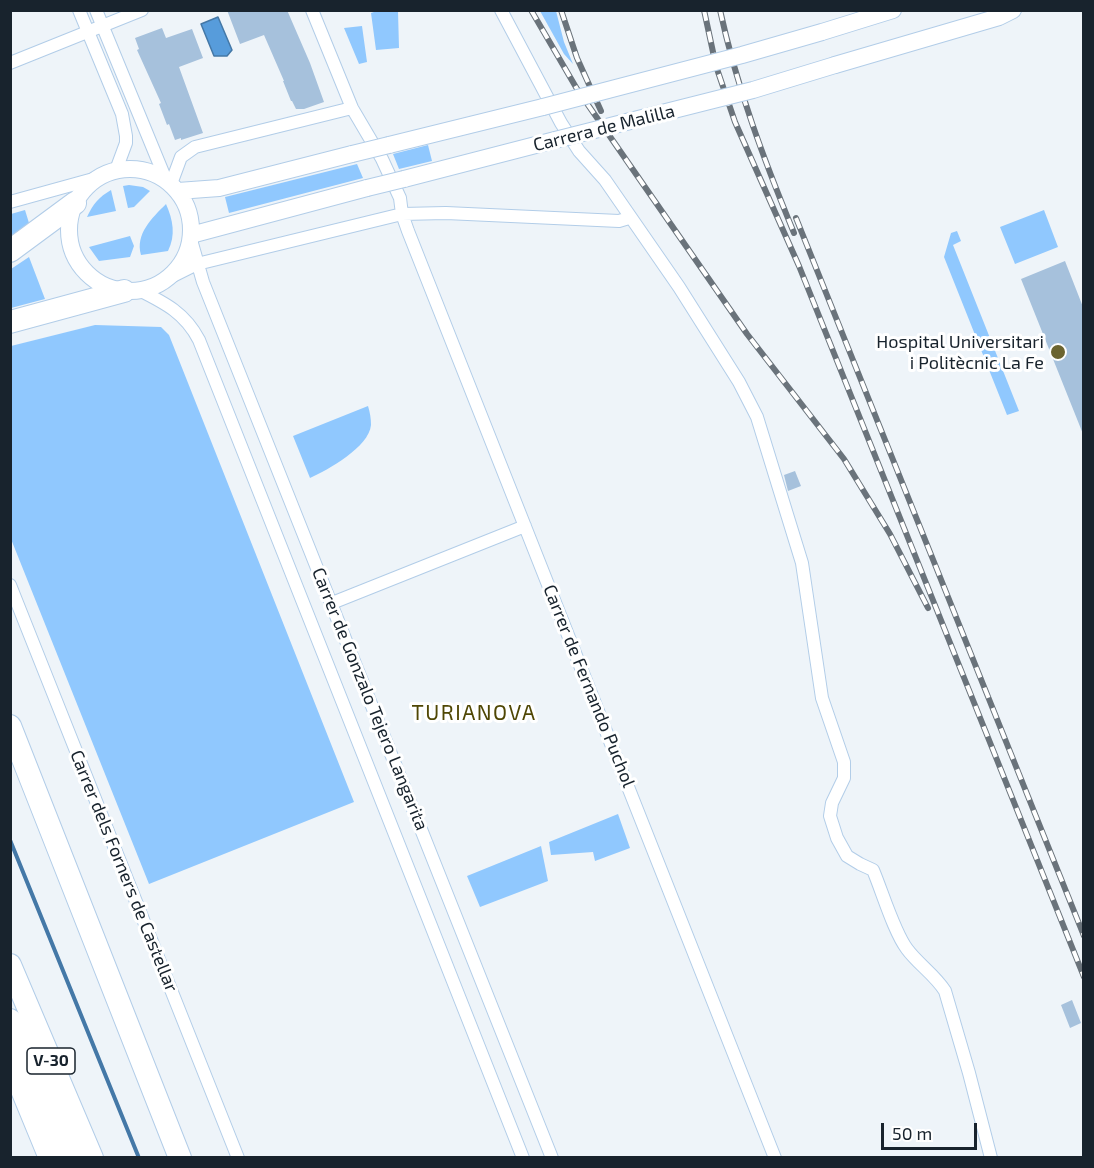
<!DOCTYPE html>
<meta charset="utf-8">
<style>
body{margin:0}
#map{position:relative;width:1094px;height:1168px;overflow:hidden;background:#eef4f9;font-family:"Exo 2",sans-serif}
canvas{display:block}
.frame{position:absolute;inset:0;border:12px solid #18232d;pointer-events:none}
.scale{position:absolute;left:881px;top:1123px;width:96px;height:27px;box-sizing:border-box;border:3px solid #18232d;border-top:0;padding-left:8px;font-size:18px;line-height:21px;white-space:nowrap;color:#18232d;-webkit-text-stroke:4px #fff;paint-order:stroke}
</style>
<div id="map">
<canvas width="1094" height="1168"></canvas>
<div class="frame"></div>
<div class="scale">50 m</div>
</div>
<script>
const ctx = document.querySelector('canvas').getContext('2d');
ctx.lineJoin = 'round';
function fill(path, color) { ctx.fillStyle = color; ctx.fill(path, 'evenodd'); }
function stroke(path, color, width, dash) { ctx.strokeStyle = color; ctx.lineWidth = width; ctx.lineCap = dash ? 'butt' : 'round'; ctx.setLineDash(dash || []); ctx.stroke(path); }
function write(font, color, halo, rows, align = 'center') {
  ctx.font = font + ' "Exo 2",sans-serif'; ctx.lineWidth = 6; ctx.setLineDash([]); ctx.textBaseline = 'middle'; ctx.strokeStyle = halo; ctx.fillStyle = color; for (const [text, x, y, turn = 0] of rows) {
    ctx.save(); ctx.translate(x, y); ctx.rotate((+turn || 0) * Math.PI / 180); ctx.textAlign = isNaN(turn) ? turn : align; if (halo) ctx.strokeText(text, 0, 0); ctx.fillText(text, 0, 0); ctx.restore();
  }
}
fill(new Path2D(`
 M377 11H398L399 48 376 50 371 13Z
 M540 11H556L564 42 573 64 564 54Z
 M362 26 367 62 359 64 344 28Z
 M428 145 432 161 399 169 393 154Z
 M357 164 363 178 229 213 225 197Z
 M129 185 143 187 150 191 134 207 128 208 123 186Z
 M111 190 116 211 87 217C93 204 99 197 111 190Z
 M166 204C173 220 176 235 168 251L141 255C135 234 152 218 166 204Z
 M25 210 29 223 11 236V214Z
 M1044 210 1058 247 1015 264 1000 227Z
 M957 231 961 241 953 245 1019 411 1007 415 944 257 951 233Z
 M130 236 134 246 130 257 99 261 89 247Z
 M29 257 45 299 11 308V269Z
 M95 325 161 327 169 335 354 802 149 884 11 539V346Z
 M368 406C370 412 371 419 371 425 369 447 328 470 310 478L293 436Z
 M618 814 630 848 595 861 593 852 551 855 549 842Z
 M541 846 548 881 480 907 467 876Z`), '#90c8fe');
const water = new Path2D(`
 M218 17 232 50 227 56H214L201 24Z`);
fill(water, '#579cdb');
stroke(water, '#4478a7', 1.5);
stroke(new Path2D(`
 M10 840 139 1158`), '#4478a7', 4);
fill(new Path2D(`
 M227 10H287L310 63 324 102 304 109H296L292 101H291L283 81H284L264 35 240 44Z
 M162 28 166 38 192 29 203 58 179 67 203 133 181 140V138L175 140 169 124 167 125 159 104 161 103 137 50 139 49 135 38Z
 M1065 261 1083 307V434L1021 279Z
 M795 471 801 486 788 491 784 475Z
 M1072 1000 1081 1023 1070 1028 1061 1005Z`), '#a6c1dc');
const street = new Path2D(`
 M79 10 122 114 126 136V143L116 170
 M96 10 166 180
 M312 10 352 108 382 159 400 198 402 214 408 231 775 1158
 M501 10 561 123 579 151 605 180 679 287 739 382 757 417 802 563 822 698 844 762V778L832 803 830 816 837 838 847 856 860 864 873 870C882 891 894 932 907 949 918 964 935 975 945 991L969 1073 991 1158
 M10 63 142 10
 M171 184 181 157 195 147 352 108
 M10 202 97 178
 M191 240 203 282 552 1158
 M169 278 197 264 402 214 446 213 619 221 629 218
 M139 290C165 303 185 313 199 340L523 1158
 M10 585 238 1158
 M332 603 525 526`);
const secondary = new Path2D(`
 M822 32 893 10
 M835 65 999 17 1013 10
 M389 145 543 107
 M69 230a61 61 0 1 1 122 0a61 61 0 1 1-122 0Z
 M404 179 555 140
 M178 191 219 188 352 154
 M191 235 367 188`);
const highway = new Path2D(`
 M10 251 75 203
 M10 322 124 291
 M10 726 180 1158
 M10 965 92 1158
 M10 1020 70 1158
 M10 1061 50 1158`);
stroke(street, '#b2cde8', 14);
stroke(secondary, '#b2cde8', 18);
stroke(highway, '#b2cde8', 24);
stroke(street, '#fff', 12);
stroke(secondary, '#fff', 16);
stroke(highway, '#fff', 22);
const rail = new Path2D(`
 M531 10 577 89 747 334 844 459 890 534 928 608
 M561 10 577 58 601 111
 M704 10 716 66 735 122 799 266 1084 977
 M720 10C737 88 764 160 794 233
 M796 218 1084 936`);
stroke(rail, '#6a737b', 6);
stroke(rail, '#fff', 4, [11]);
const secondaryBridge = new Path2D(`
 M543 107 742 55 822 32
 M555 140 753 90 835 65
 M352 154 389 145
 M367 188 404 179`);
stroke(secondaryBridge, '#b2cde8', 18, []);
stroke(secondaryBridge, '#fff', 16);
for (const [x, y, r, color] of [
 [1058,352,8,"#6b6430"]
]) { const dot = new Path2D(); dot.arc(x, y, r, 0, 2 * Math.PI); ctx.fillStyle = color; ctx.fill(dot); stroke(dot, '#fff', 2); }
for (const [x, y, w] of [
 [51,1061,48]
]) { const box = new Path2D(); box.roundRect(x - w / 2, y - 13, w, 26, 4.5); ctx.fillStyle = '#fff'; ctx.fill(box); stroke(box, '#18232d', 1.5); }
write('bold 16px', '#18232d', null, [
 ["V-30",51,1061]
]);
write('18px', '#18232d', '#fff', [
 ["Carrera de Malilla",604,128,-14],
 ["Carrer de Fernando Puchol",589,686,68],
 ["Carrer de Gonzalo Tejero Langarita",370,699,68],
 ["Carrer dels Forners de Castellar",124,871,68]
]);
write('18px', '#18232d', '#fff', [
 ["Hospital Universitari",1044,342],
 ["i Politècnic La Fe",1044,363]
], 'right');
ctx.letterSpacing = '1.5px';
write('21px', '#4f4704', '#fff', [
 ["TURIANOVA",474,713]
]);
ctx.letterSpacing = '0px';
</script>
